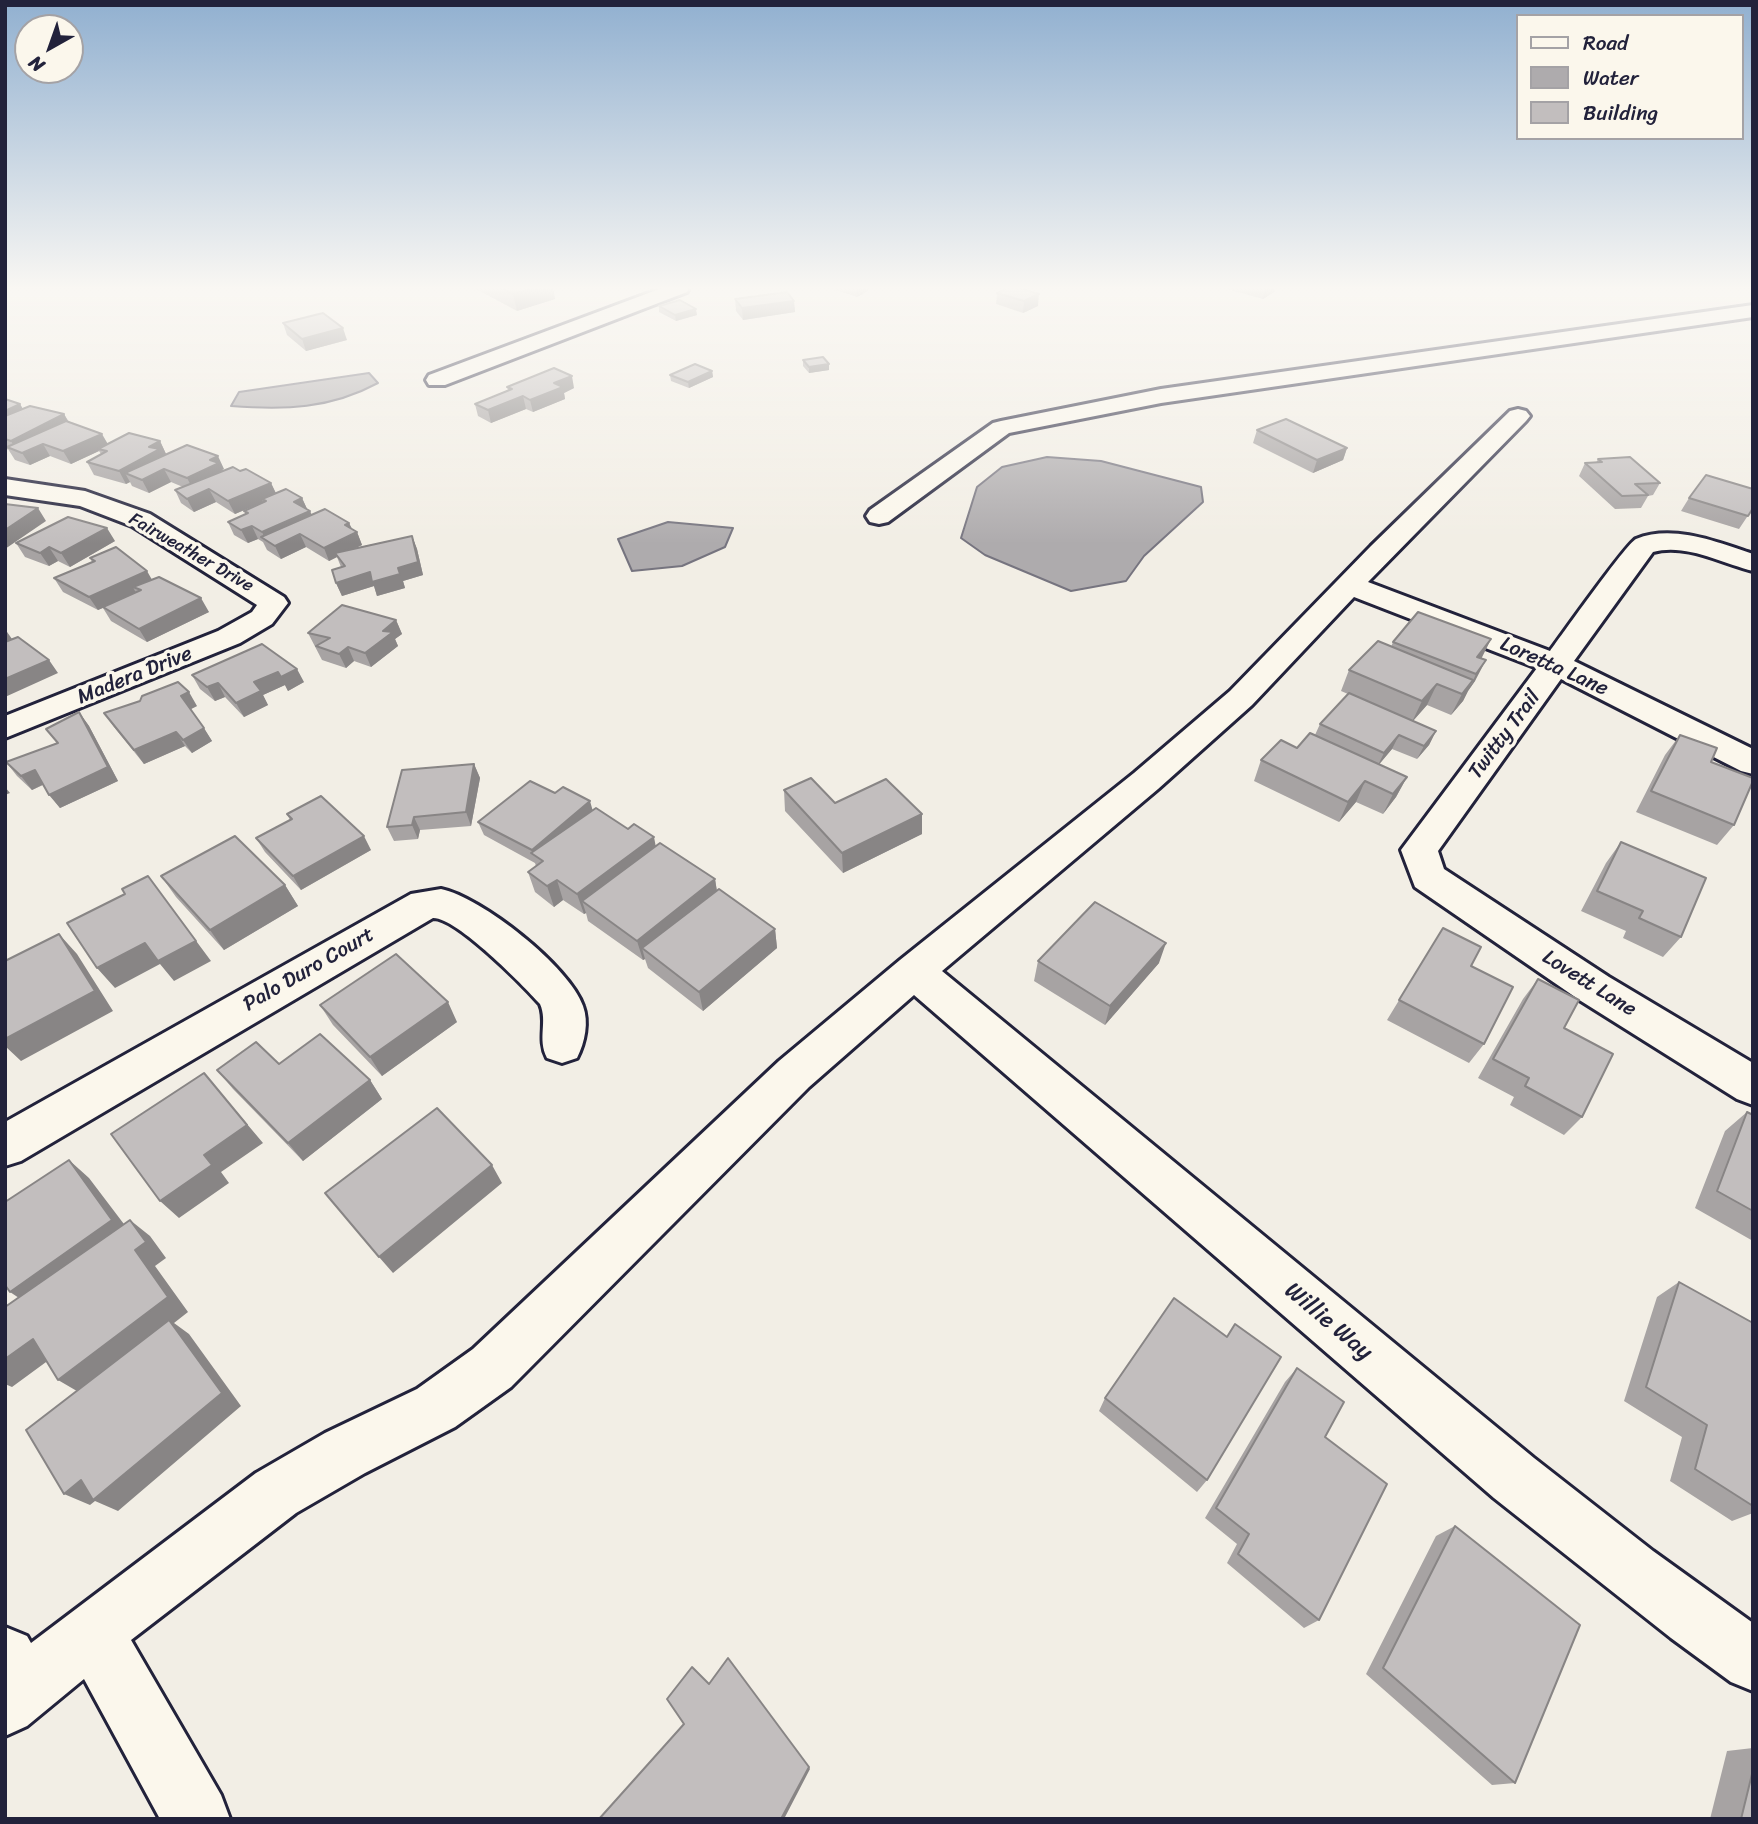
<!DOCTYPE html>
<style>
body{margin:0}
#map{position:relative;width:1758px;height:1824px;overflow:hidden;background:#f2eee5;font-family:Sriracha,sans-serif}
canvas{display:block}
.frame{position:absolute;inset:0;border:7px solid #22223b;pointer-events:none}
.legend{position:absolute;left:1516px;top:14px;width:228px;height:126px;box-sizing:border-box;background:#fbf7ec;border:2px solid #a4a2a5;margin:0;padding:9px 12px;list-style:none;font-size:21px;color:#22223b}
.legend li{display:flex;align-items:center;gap:14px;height:35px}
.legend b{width:35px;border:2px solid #a4a2a5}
.north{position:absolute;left:14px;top:14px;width:70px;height:70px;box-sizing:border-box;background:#fbf7ec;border:2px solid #a4a2a5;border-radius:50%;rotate:220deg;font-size:19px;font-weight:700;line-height:28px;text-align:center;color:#22223b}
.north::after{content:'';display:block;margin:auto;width:24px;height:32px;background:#22223b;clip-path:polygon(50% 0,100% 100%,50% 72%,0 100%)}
</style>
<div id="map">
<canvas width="1758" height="1824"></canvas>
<div class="frame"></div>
<ul class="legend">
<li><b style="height:9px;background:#fbf7ec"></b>Road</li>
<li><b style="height:19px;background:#aeabad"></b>Water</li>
<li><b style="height:19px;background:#c2bebe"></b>Building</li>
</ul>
<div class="north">N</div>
</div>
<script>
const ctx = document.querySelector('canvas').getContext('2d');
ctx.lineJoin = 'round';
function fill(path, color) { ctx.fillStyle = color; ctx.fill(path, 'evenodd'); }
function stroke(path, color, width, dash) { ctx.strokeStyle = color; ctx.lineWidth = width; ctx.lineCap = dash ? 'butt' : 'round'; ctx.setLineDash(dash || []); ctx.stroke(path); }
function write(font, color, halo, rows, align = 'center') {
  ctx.font = font + ' Sriracha,sans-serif'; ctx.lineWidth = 7; ctx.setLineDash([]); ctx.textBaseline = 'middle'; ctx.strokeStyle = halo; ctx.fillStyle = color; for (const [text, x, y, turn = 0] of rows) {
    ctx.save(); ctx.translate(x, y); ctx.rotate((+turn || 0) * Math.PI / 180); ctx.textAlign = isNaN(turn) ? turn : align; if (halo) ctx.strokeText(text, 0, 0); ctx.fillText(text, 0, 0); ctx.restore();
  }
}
const water = new Path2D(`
 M369 373 378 383C330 409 285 410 231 406L239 392Z
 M1047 457 1101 461 1201 487 1203 502 1144 556 1126 581 1071 591 985 555 961 538 977 487 1002 467Z
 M668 522 733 528 725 547 682 566 632 571 618 539Z`);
fill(water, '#aeabad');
stroke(water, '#76747f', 2);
const minor = new Path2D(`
 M662 288H689L687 292 445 385H429L426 380 429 375Z
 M1753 305V317L1161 403 1009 433 888 522 879 524 870 522 866 516 870 510 993 423 1001 421 1161 389Z
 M1518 409 1526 411 1530 416 1526 421 1368 582 1550 651C1562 635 1626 544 1636 539 1673 524 1717 542 1753 554V571C1721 563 1686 543 1653 552L1574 661 1753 749V774L1741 771 1561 679 1438 851 1444 869 1609 977 1753 1063V1105L1737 1099 1581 1001 1415 887 1401 850 1537 668 1354 597 1252 705 1158 789 942 971 1534 1458 1653 1551 1753 1623V1691L1731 1682 1671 1638 1494 1498 914 995 809 1087 511 1387 455 1427 365 1473 296 1513 131 1640 221 1795 230 1819H160L84 1679 27 1726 5 1736V1627L27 1636 31 1643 256 1473 325 1433 417 1389 473 1349 779 1061 900 960 1134 773 1230 691 1371 546 1510 411Z
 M5 479 85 491 150 514 284 597 288 603 272 624 240 643 5 738V716L218 631 252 612 257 605 132 526 80 506 5 495Z
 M441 889C481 897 570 967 583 1006 589 1022 585 1042 577 1058L562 1063 547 1058C537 1038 548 1022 540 1004 523 985 456 917 433 918L21 1161 5 1166V1122L411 894Z`);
stroke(minor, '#22223b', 6);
fill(minor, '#fbf7ec');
fill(new Path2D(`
 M474 288H553L555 299 517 311Z
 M829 288H868V291L857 297Z
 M1227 288H1275L1274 292 1263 299 1227 289Z
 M997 293 1038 306 1023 313 996 304Z
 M735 299 794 301 795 312 743 320 736 311Z
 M659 306 697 315 676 321 659 312Z
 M283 323 347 340 306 351 287 335Z
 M803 360 829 364V370L809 373 803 366Z
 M712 371 713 377 689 388 671 381 670 375Z
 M507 387 574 388 564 393 565 399 533 412 526 409 491 423 478 416 475 404 508 390Z
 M5 399 20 404 23 409 64 414 69 422 108 444 160 441 166 454 224 469 222 470 223 471H240L271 483 276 493 302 498 307 509 310 511 311 515 349 523 352 529 357 532 362 545 355 548 412 536 417 549 423 575 403 581 405 588 377 596 374 586 342 596 336 583 341 567 337 557 329 561 306 547 281 559 267 550 263 542 258 539 248 543 234 535 228 522 246 514 244 511 263 502 235 514 216 502 194 512 181 503 175 490 183 487 171 482 149 493 132 486 130 482 126 484 94 475 87 462 101 454 99 451 71 464 50 456 30 465 15 460 8 449 5 451Z
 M1257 430 1347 448 1343 460 1313 473 1253 443Z
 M1598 459 1660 483 1653 495 1648 496 1641 508 1615 509 1579 476 1585 463H1596Z
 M1689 498 1753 508 1739 529 1681 511Z
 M115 541 70 567 58 561 49 566 25 557 16 543Z
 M90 558 152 580 209 612 147 642 111 621 103 608 98 610 63 592 54 578 92 562Z
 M396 620 402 634 395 639 398 646 371 667 354 661 346 668 322 660 308 633Z
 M1491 639 1481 659 1475 681 1468 691 1463 701 1451 715 1427 705 1413 721 1436 731 1429 745 1417 759 1392 749 1379 764 1407 777 1396 797 1383 814 1356 802 1339 822 1254 781 1261 760 1297 748 1315 735 1320 724 1348 694 1341 691 1349 670 1391 647 1393 642Z
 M192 675 304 682 288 691 285 685 263 695 268 705 244 717 225 697 215 701 200 689Z
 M197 706 191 709 212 741 192 753 185 746 144 764 114 727 104 713Z
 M79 712 89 726 118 781 60 808 43 785 32 790 17 776 6 762 57 743 46 729Z
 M1680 735 1711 762 1734 825 1717 845 1636 812 1665 755Z
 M474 764 480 778 471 826 420 830 418 839 394 841 387 827Z
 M784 790 835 803 922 814V834L843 873 785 811Z
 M555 793 593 810 715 879 717 891 775 929 777 948 703 1011 648 968 645 959 643 960 588 921 586 913 584 914 563 900 554 907 535 892 528 872 536 866 535 863 484 835 478 822Z
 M287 814 371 850 301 890 265 852 256 838 290 820Z
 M1621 842 1681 937 1663 957 1623 938 1626 931 1581 911 1606 863Z
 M161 876 285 885 298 906 224 950 176 897Z
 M1443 928 1471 966 1484 1044 1469 1063 1387 1020Z
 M1038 961 1159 963 1105 1025 1034 981Z
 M1538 979 1564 1028 1582 1117 1564 1135 1510 1105 1514 1097 1478 1078 1523 999Z
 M320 1005 457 1022 382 1076 333 1025Z
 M279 1064 370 1080 382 1099 303 1161 233 1089 217 1070Z
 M1747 1112 1753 1115V1241L1695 1208 1725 1131Z
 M1679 1282 1753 1323V1513L1732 1521 1670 1481 1682 1437 1624 1401 1657 1297Z
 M1235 1324 1207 1480 1197 1492 1099 1411 1105 1398 1227 1336Z
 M1297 1368 1325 1437 1319 1620 1304 1628 1227 1563 1237 1544 1205 1518 1285 1382Z
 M1455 1526 1515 1783 1492 1785 1366 1674 1436 1536Z
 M1753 1748V1819H1710L1727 1751Z`), '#a7a3a3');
fill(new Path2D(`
 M532 288H553L555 299 517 311 513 294Z
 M857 288H868V291L857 297Z
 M1266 288H1275L1274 292 1263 299Z
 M1039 294 1038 306 1023 313 1024 301Z
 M794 301 795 312 743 320 742 308Z
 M696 309 697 315 676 321 675 315Z
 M343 328 347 340 306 351 302 339Z
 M829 364V370L809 373V367Z
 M712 371 713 377 689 388 688 382Z
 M572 376 574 388 564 393 565 399 533 412 530 400 554 383Z
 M523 396 526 409 491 423 488 410Z
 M20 404 27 417 5 426V411Z
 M64 414 71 427 17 451 11 441Z
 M102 434 109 446 98 449 99 451 71 464 63 451Z
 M160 441 166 454 125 473 130 482 126 484 119 471 149 447Z
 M43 444 50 456 30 465 22 453Z
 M1347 448 1343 460 1313 473 1317 460Z
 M218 456 224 469 222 470 225 476 194 491 187 478 210 460Z
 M164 469 171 482 149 493 142 480Z
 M271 483 277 496 262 499 263 502 235 514 228 501Z
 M209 489 216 502 194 512 187 499Z
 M302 498 308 511 294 502Z
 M38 508 46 521 5 549V530Z
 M310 511 316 524 266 541 262 532Z
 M349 523 354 533 357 532 362 545 338 557 335 553 337 557 329 561 324 548 345 525Z
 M252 526 258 539 248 543 241 530Z
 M107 528 115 541 70 567 61 553Z
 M300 534 306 547 281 559 275 546Z
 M412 536 417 549 423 575 403 581 405 588 377 596 374 586 342 596 336 583 370 572Z
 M49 547 58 561 49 566 40 553Z
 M147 571 155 585 141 590 133 587 136 593 98 610 89 597Z
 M201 598 209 612 147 642 139 629Z
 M396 620 402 634 395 639 398 646 371 667 365 653 383 631Z
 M5 629 12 639 5 642Z
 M1491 639 1481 659 1477 657Z
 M348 647 354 661 346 668 339 654Z
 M49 660 58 673 5 697V679Z
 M1486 660 1475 681 1468 691 1463 701 1451 715 1462 694 1472 683 1476 674Z
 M297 669 304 682 288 691 285 685 263 695 268 705 244 717 236 703 254 682 278 672Z
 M218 683 225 697 215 701 207 687Z
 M1437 684 1427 705 1412 722 1422 701Z
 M189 692 197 706 189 710 181 696Z
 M79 712 89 726 118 781 60 808 49 795Z
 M204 728 212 741 192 753 183 740Z
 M1436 731 1429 745 1417 759 1424 746Z
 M176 732 185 746 144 764 134 750Z
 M1399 735 1392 749 1377 767 1384 753Z
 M474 764 480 778 471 826 466 812Z
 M35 770 46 783 32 790 21 776Z
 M1407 777 1396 797 1383 814 1393 794Z
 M1365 781 1356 802 1339 822 1348 802Z
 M5 787 10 793 5 795Z
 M590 801 594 815 533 855 532 850Z
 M922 814V834L843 873 842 853Z
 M414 817 420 830 418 839 412 825Z
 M364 836 371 850 301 890 293 876Z
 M654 837 658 858 582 901 586 913 584 914 577 894Z
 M148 876 211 961 174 981 160 964 115 988 97 968Z
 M715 879 718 899 642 948 645 959 643 960 637 941Z
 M557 880 563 900 554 907 547 886Z
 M285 885 298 906 224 950 210 930Z
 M775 929 777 948 703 1011 699 992Z
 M59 934 77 954 113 1011 21 1061 5 1046V1039Z
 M1166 943 1159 963 1105 1025 1110 1006Z
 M448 1002 457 1022 382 1076 370 1057Z
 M204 1073 263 1143 221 1172 229 1183 179 1218 160 1201 204 1155Z
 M370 1080 382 1099 303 1161 288 1143Z
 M69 1160 89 1178 133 1236 34 1308 10 1292Z
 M492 1165 502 1183 393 1273 379 1257Z
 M130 1220 150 1236 166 1258 155 1266 188 1312 174 1323 189 1334 241 1406 118 1511 95 1501 90 1505 64 1494 82 1394 58 1380 135 1250Z
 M33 1339 57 1354 12 1387 5 1384V1359Z
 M731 1663 810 1769 784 1819H781Z`), '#888585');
const building = new Path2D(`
 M501 288H532L513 294Z
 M1007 288H1018L1039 294 1024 301 997 293Z
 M787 292 794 301 742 308 735 299Z
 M680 300 696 309 675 315 659 306Z
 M323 313 343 328 302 339 283 323Z
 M823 357 829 364 809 367 803 360Z
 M695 364 712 371 688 382 670 375Z
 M554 368 572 376 554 383 563 387 530 400 523 396 488 410 475 404 512 389 507 387Z
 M5 399 20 404 5 411Z
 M30 406 64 414 11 441 5 439V416Z
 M1286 419 1347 448 1317 460 1257 430Z
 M66 421 102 434 63 451 43 444 22 453 7 447Z
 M129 433 160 441 149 447 160 449 119 471 87 462 107 451 98 449Z
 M187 445 218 456 210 460 219 463 187 478 164 469 142 480 125 473Z
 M1630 457 1660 483 1635 484 1648 495 1622 496 1585 463 1602 462 1598 459Z
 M233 467 240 471 246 469 271 483 228 501 209 489 187 499 175 490Z
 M1706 475 1753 489V508L1748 516 1689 498Z
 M286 489 302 498 294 502 310 511 262 532 252 526 241 530 228 522 248 513 244 511 266 501 262 499Z
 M5 504 38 508 5 530Z
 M325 509 349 523 345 525 357 532 324 548 300 534 275 546 261 537Z
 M68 517 107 528 61 553 49 547 40 553 16 543Z
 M412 536 418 562 398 568 400 574 372 582 370 572 336 583 332 570 345 566 335 553Z
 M116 547 147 571 89 597 54 578 95 561 90 558Z
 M159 577 201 598 139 629 103 607 141 590 133 587Z
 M342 605 396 620 383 631 393 632 365 653 348 647 339 654 316 646 330 638 308 633Z
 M1418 612 1491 639 1477 657 1486 660 1476 674 1393 642Z
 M18 637 49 660 5 679V642Z
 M1378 641 1473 680 1462 694 1437 684 1422 701 1349 670Z
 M262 644 297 669 281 677 278 672 254 682 261 691 236 703 218 683 207 687 192 675Z
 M178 682 189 692 181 696 204 728 183 740 176 732 134 750 104 713 140 701 142 696Z
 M1349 693 1436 731 1424 746 1399 735 1384 753 1320 724Z
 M79 712 108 767 49 795 35 770 21 776 6 762 58 743 46 729Z
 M1310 733 1407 777 1393 794 1365 781 1348 802 1261 760 1281 740 1297 748Z
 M1680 735 1717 748 1711 762 1753 778V781L1734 825 1651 791Z
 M474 764 466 812 414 817 412 825 387 827 402 770Z
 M811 778 835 803 886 779 922 814 842 853 784 790Z
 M530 781 555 793 563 787 590 801 532 850 478 822Z
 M321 796 364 836 293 876 256 838 292 819 287 814Z
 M596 808 628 829 634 824 654 837 577 894 557 880 547 886 528 872 543 861 531 853Z
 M235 836 285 885 210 930 161 876Z
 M1621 842 1706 878 1681 937 1639 918 1643 911 1597 891Z
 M660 843 715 879 637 941 582 901Z
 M148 876 196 941 158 961 145 943 97 968 67 923 125 894 122 889Z
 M719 889 775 929 699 992 642 948Z
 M1095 902 1166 943 1110 1006 1038 961Z
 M1443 928 1481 947 1471 966 1513 987 1484 1044 1399 1000Z
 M59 934 95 991 5 1039V961Z
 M396 954 448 1002 370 1057 320 1005Z
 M1538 979 1579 1000 1564 1028 1613 1054 1582 1117 1525 1086 1529 1078 1493 1059Z
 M320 1034 370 1080 288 1143 217 1070 256 1042 279 1064Z
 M204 1073 247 1125 204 1155 212 1165 160 1201 111 1134Z
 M437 1108 492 1165 379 1257 325 1193Z
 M1747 1112 1753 1115V1211L1717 1191Z
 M69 1160 112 1220 10 1292 5 1285V1202Z
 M130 1220 146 1242 135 1250 168 1297 58 1380 33 1339 5 1359V1307Z
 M1679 1282 1753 1323V1506L1695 1469 1707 1425 1646 1387Z
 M1174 1298 1227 1337 1235 1324 1281 1357 1207 1480 1105 1398Z
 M169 1320 222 1393 93 1500 81 1480 64 1494 26 1430Z
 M1297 1368 1344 1402 1325 1437 1387 1484 1319 1620 1238 1554 1249 1534 1216 1508Z
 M1455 1526 1580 1625 1515 1783 1383 1668Z
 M728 1658 809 1767 781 1819H599L684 1724 667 1699 692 1667 709 1684Z
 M1753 1770V1819H1741Z`);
fill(building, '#c2bebe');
stroke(building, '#888585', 2);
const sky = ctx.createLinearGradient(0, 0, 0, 544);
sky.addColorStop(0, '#91b0d0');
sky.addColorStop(0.53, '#f9f7f3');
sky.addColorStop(1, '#f9f7f300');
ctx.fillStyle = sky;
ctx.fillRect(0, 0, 1758, 544);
write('18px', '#22223b', '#fbf7ec', [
 ["Fairweather Drive",191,553,30]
]);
write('21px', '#22223b', '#fbf7ec', [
 ["Loretta Lane",1554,667,24],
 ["Madera Drive",135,676,-22],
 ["Twitty Trail",1505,735,-53],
 ["Palo Duro Court",309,970,-30],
 ["Lovett Lane",1589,984,32]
]);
write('24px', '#22223b', '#fbf7ec', [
 ["Willie Way",1328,1322,40]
]);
</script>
